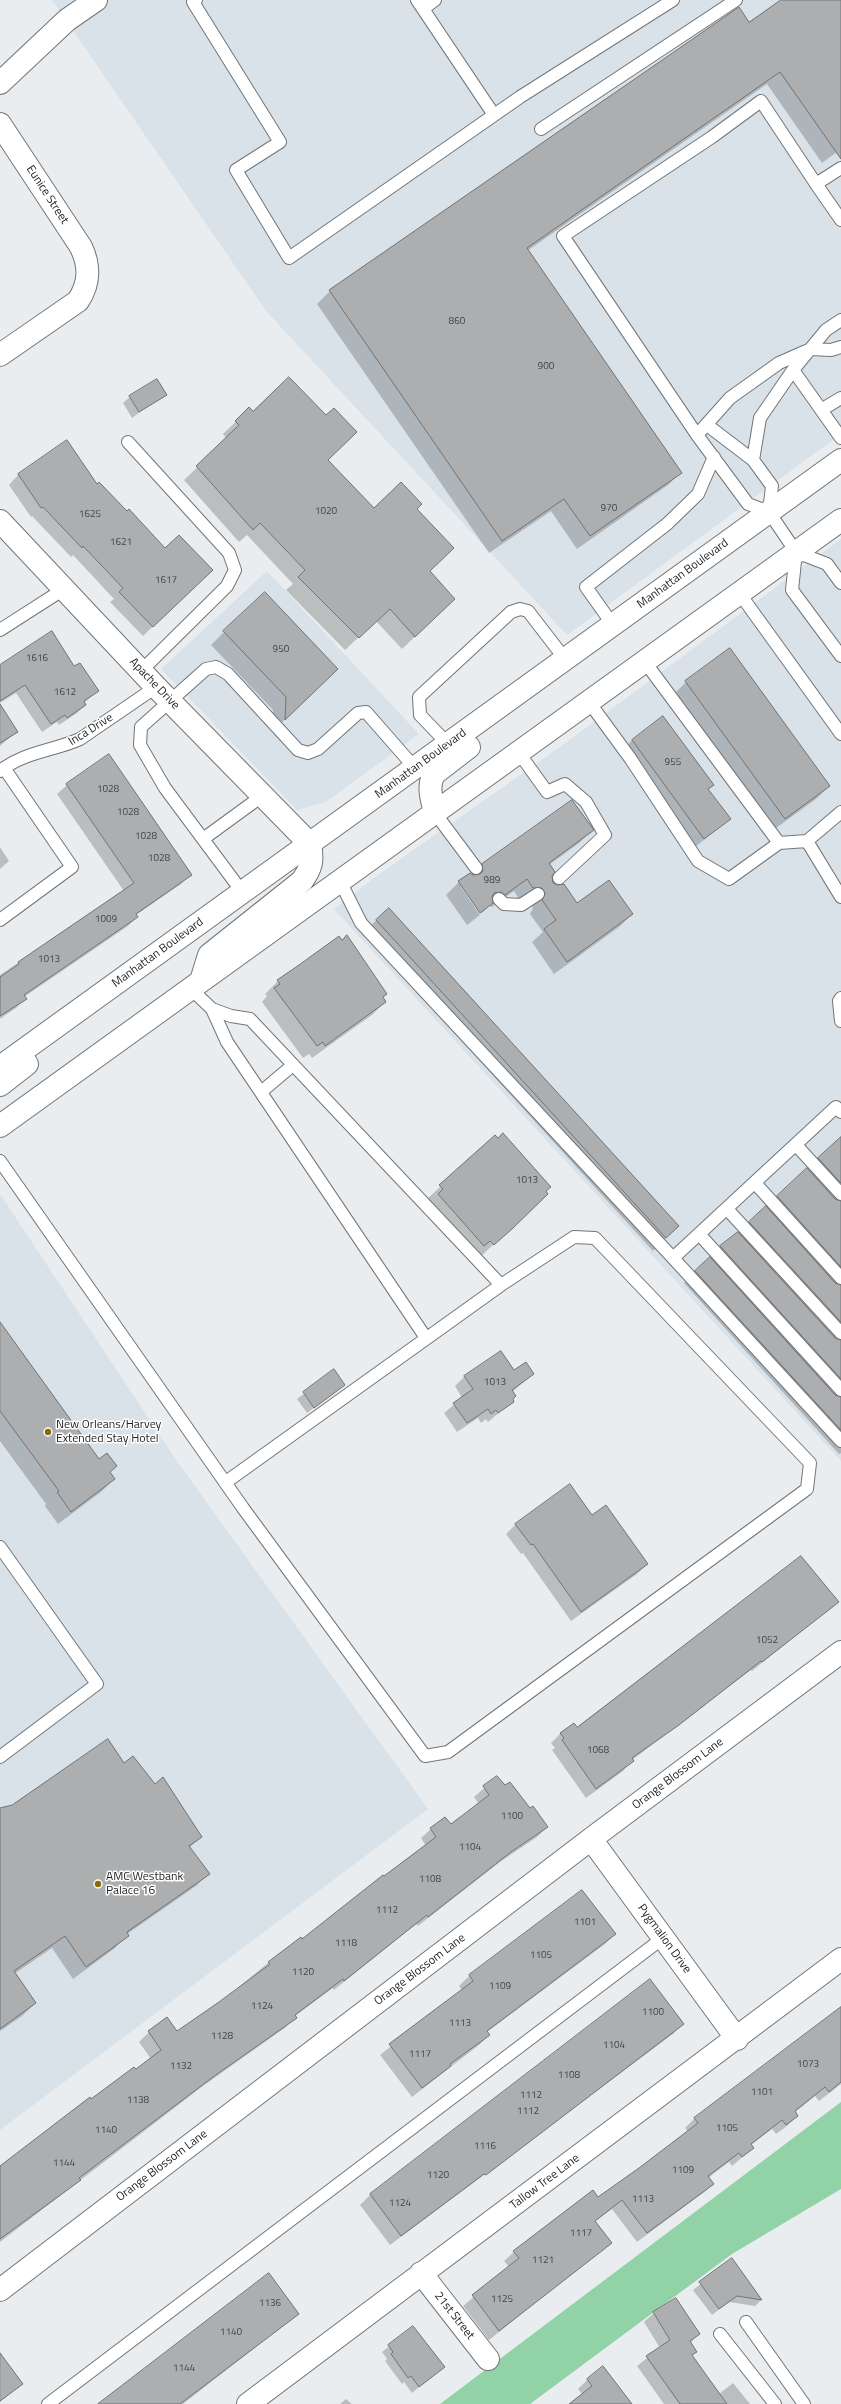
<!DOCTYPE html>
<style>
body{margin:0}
canvas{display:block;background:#eaedef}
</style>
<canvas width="841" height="2404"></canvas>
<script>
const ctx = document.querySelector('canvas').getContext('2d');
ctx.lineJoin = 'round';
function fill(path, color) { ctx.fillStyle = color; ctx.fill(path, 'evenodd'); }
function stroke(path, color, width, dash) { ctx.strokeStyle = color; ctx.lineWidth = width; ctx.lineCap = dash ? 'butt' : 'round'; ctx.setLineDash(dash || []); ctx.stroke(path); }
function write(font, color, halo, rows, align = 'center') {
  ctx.font = font + ' "Titillium Web",sans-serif'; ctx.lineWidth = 3; ctx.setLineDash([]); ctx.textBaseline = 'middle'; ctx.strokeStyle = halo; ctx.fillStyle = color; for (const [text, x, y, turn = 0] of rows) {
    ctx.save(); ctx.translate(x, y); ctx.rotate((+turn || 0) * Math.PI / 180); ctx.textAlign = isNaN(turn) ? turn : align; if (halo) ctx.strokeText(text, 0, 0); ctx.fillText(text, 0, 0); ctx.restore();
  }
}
fill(new Path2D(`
 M52 0H841V434L567 635 266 311Z
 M841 539V1461L334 909 375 877 560 747Z
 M267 571 419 734 326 802 297 810 161 669Z
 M0 1194 179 1464 428 1809 0 2130Z`), '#d9e2e9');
fill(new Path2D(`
 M841 2102V2189L732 2254 530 2404H440Z`), '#91d2a6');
fill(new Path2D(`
 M783 0H841V149L822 163 767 84 527 251 680 473 668 485 577 549 551 511 489 553 317 304 330 291Z
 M165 394 132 418 123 403 130 397Z
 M249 409 327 460 374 509H416L429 572 441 612 402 649 376 621 345 650 286 590 293 584 247 535 239 542 184 480 227 439 223 434Z
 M67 441 96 485 165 550 201 580 143 636 110 602 114 599 73 555 71 557 32 516 31 517 9 485 18 475Z
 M224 632 324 682 273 731V710L211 645Z
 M730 649 829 786 816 799 772 831 673 695 686 682Z
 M0 668H74L97 691 84 703 85 705 77 713 59 725 57 722 42 732 16 693 0 703Z
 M0 706 16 732 0 746Z
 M632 740 713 785 708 790 729 819 694 848 623 750Z
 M109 756 190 875 181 884 136 915 137 917 128 926 24 997 26 998 16 1008 0 1019V975L124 891 57 794 67 785Z
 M592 830 579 843 549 865 552 883 577 905 632 914 619 927 554 974 532 942 543 932 530 914 533 908 529 900 520 901 514 891 492 907 489 906 482 913 463 887H461L480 915 467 925 446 895 459 882 470 874 472 875 483 865Z
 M0 847 9 861 0 869Z
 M388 909 678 1226 653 1251 363 933Z
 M278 981 382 998 385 1002 372 1015 312 1058 309 1054 303 1058 262 1002 267 996 265 994Z
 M495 1136 534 1207 480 1257 427 1199Z
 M841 1138V1453L839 1454 684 1283Z
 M0 1324 114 1479 101 1492 58 1524 45 1506 46 1504 0 1441Z
 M334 1371 344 1385 307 1413 297 1399Z
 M513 1371 533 1374 512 1392 513 1401 488 1422 486 1419 481 1423 478 1418 457 1432 444 1413 462 1398 455 1386 464 1377Z
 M592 1517 647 1564 637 1574 571 1621 523 1553 521 1554 506 1534 516 1524Z
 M837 1602 752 1671 751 1670 632 1760 623 1771 586 1798 552 1750 555 1748 551 1743 561 1733 577 1728Z
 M124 1764 155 1786 201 1837 189 1848 208 1874 196 1886 127 1934 115 1948 73 1979 52 1948 14 1974 35 2003 22 2016 0 2031V1810Z
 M497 1777 504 1787 547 1827 537 1837 500 1862 418 1926 416 1924 334 1990 333 1988 295 2016 286 2027 203 2086 0 2242V2168L151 2059 139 2042 149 2032 177 2033 220 2003 269 1962 302 1940 426 1846 421 1838 431 1829 451 1826 479 1804 474 1797Z
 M582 1891 615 1934 605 1944 487 2032 489 2035 479 2045 412 2097 380 2055 462 1990 459 1986 469 1976Z
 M650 1980 683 2024 673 2034 390 2245 360 2205 370 2195Z
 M841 2008V2084L819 2101 815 2096 794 2113 797 2116 787 2126 776 2134 772 2129 751 2145 753 2148 732 2166 729 2162 708 2178 712 2184 703 2193 637 2242 612 2209 594 2222 610 2243 489 2340 463 2306 509 2267 504 2261 514 2252 598 2199 688 2132 685 2128 694 2119Z
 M732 2260 761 2300 755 2306 729 2302 712 2315 693 2290Z
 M654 2313 699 2334 690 2343 695 2352 691 2356 719 2394 733 2383 750 2404H664L637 2366 660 2348 644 2322Z
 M298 2314 183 2404H99Z
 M413 2328 443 2367 412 2393 404 2382 402 2384 385 2361 387 2359 382 2352Z
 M0 2355 22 2383 0 2402Z
 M588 2379 631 2404H571L583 2395 578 2389Z
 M346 2399 352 2404H340Z`), '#0003');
const building = new Path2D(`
 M781 0H841V159L780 72 527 248 682 473 590 536 564 499 502 541 329 290 739 7 749 22Z
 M289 377 326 415 334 408 357 432 328 460 374 508 401 482 422 504 417 509 454 548 430 571 455 599 415 637 390 609 359 638 298 577 305 570 260 523 253 530 196 466 239 425 235 421 249 407 253 411Z
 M157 379 167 395 139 412 129 396Z
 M67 440 97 484 99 482 127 511 129 509 165 548 179 535 213 570 153 627 119 592 123 588 83 546 82 548 43 507 41 508 18 474Z
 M265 592 338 669 285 720 286 697 223 631Z
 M52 631 74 666 80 663 99 691 84 701 86 705 67 718 65 715 51 724 25 685 0 701V665Z
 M730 648 830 786 785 819 685 681Z
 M0 704 18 732 0 743Z
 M663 716 714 785 708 789 731 819 704 839 632 740Z
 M109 754 192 875 136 914 138 917 24 995 27 999 0 1016V977L19 964 18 962 134 883 66 784Z
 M572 800 594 830 549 863 555 872 552 876 553 883 557 885 564 884 577 903 609 880 633 914 567 962 544 929 556 920 542 900 545 894 542 888H533L527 879 505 895 501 892 494 893 492 897 493 903 480 913 458 881 470 873 473 875 480 874 483 871 482 864Z
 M389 908 679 1226 666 1238 376 920Z
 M347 935 387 994 383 997 386 1002 325 1046 323 1042 317 1046 274 988 280 984 277 980 299 965 339 936 342 940Z
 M503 1133 551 1187 546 1191 548 1194 512 1229 494 1245 490 1241 484 1246 438 1194 443 1189 439 1185 495 1135 498 1138Z
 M841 1137V1183L818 1158Z
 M807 1168 835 1199 841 1201V1267L777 1196Z
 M766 1206 835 1283 841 1285V1322L749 1222Z
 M738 1232 835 1338 841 1340V1379L720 1246Z
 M710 1257 835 1395 841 1397V1430L695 1271Z
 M0 1322 99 1459 107 1453 117 1466 110 1472 115 1479 71 1512 57 1492 59 1491 0 1411Z
 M501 1351 514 1370 526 1362 534 1374 512 1390 516 1396 513 1399 514 1402 498 1413 496 1410 491 1414 488 1409 467 1423 453 1403 473 1389 464 1376Z
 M334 1369 345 1385 314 1408 303 1392Z
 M570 1484 592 1515 606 1505 648 1564 581 1612 533 1544 531 1545 515 1524Z
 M801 1556 839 1602 762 1662 761 1661 679 1725 632 1758 634 1761 596 1789 562 1740 564 1738 560 1733 574 1723 577 1727Z
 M108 1739 124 1763 133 1756 155 1784 163 1777 202 1837 189 1846 210 1874 127 1932 129 1936 86 1967 65 1936 14 1971 36 2003 0 2029V1808L12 1805Z
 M497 1776 505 1785 510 1782 530 1808 533 1806 548 1827 511 1852 428 1917 427 1915 344 1981 343 1979 295 2015 297 2018 213 2077 79 2178 81 2180 0 2239V2166L90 2097 91 2099 134 2067 136 2069 161 2050 148 2031 167 2017 177 2031 219 2002 270 1964 268 1962 301 1937 302 1939 383 1875 384 1876 436 1837 430 1828 445 1817 451 1824 489 1795 483 1786Z
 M582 1890 616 1934 487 2031 490 2035 450 2064 451 2066 422 2088 389 2044 473 1981 469 1975Z
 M650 1979 684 2024 486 2175 484 2174 401 2236 370 2194Z
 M841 2007V2082L829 2092 825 2087 795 2111 798 2116 786 2125 782 2120 751 2144 754 2148 742 2157 739 2153 708 2176 714 2184 647 2233 622 2200 595 2221 612 2243 499 2331 472 2295 519 2258 513 2251 593 2190 598 2197 639 2168 698 2123 694 2118Z
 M732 2258 762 2300 737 2296 719 2309 699 2282Z
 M269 2273 299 2314 180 2404H98Z
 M676 2298 700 2334 690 2341 697 2352 692 2355 727 2404H680L646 2356 670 2340 653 2312Z
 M413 2326 445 2367 419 2387 411 2376 408 2378 391 2354 393 2352 388 2345Z
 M0 2353 23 2384 0 2401Z
 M603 2366 632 2404H569L592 2386 587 2379Z`);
fill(building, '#acaeb0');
stroke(building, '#717375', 1);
const lane = new Path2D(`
 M196 0 193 2 280 142 236 170 289 258 520 97 673 0
 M417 0 494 115
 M423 9 435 0
 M541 129 736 0
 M841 168 816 184 761 101 712 137 563 236 697 435 748 504 769 512 796 552 827 564 841 583
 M816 184 841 220
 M793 370 841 438
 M821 410 841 398
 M707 425 753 460 772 486 769 512
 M697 435 730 398 779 363 811 349 831 350 841 347
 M128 442 229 553 235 570 227 586 141 671
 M753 460 760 418 793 370 826 330 841 320
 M796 552 792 590 841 656
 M740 594 841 734
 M613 625 586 587 667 524 698 494 714 457
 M0 630 64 589
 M645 662 779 843 807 841 841 812
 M589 702 630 758 698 861 729 879 779 843
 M448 744 420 715 419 697 511 612 520 609 528 611 565 659
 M519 753 547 792 565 784 586 802 605 835 559 878
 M0 771C24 752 53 751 80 739L156 687
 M435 813 476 868
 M203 839 262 796
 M807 841 841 897
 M340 881 361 923 673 1258 836 1107 841 1112
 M243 893 165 788 140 745 141 727 206 669 216 667 228 674 298 750 308 753 318 749 358 713 366 712 415 768
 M499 899 504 904 521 905 538 894
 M0 920 72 867 4 768
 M190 988 212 1009 227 1042 426 1338
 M841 998 839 1001 841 1021
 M212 1009 231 1016 250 1019 501 1285
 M261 1092 293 1065
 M796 1145 841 1194
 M0 1161 243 1508 425 1756 448 1752 807 1489 810 1463 595 1238 574 1237 501 1285 226 1482
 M755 1183 841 1278
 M727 1209 841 1333
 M699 1234 841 1390
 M673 1258 841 1441
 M0 1547 97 1684 0 1757
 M746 2322 804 2404
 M720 2334 775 2404
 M48 2404 663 1938`);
const street = new Path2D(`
 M0 83 67 20 96 0
 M0 124 81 247C90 266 90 283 78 301L0 355
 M0 521 156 687 310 844
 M591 1839 737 2039
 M421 2273 488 2359
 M0 2290 591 1839 841 1652
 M248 2404 841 1959`);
const secondary = new Path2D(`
 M435 813C432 799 427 787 434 774L469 747
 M201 981 209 955 302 881C312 867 313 860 310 844
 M0 1067 841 460
 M0 1085 27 1064
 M0 1126 841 520`);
stroke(lane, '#737577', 14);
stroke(street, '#737577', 24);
stroke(secondary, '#737577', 24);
stroke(lane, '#fff', 12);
stroke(street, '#fff', 22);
stroke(secondary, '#fff', 22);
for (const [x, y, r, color] of [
 [48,1432,4,"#846e0b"],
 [98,1884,4,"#846e0b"]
]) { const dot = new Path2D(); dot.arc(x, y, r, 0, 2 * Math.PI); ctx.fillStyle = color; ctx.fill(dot); stroke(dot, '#fff', 1.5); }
write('10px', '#424445', null, [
 ["860",457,322],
 ["900",546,367],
 ["970",609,509],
 ["1020",326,512],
 ["1625",90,515],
 ["1621",121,543],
 ["1617",166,581],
 ["950",281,650],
 ["1616",37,659],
 ["1612",65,693],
 ["955",673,763],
 ["1028",108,790],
 ["1028",128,813],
 ["1028",146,837],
 ["1028",159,859],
 ["989",492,881],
 ["1009",106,920],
 ["1013",49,960],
 ["1013",527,1181],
 ["1013",495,1383],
 ["1052",767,1641],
 ["1068",598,1751],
 ["1100",512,1817],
 ["1104",470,1848],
 ["1108",430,1880],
 ["1112",387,1911],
 ["1101",585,1923],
 ["1118",346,1944],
 ["1105",541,1956],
 ["1120",303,1973],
 ["1109",500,1987],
 ["1124",262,2007],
 ["1100",653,2013],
 ["1113",460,2024],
 ["1128",222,2037],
 ["1104",614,2046],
 ["1117",420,2055],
 ["1073",808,2065],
 ["1132",181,2067],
 ["1108",569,2076],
 ["1101",762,2093],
 ["1112",531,2096],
 ["1138",138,2101],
 ["1112",528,2112],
 ["1105",727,2129],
 ["1140",106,2131],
 ["1116",485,2147],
 ["1144",64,2164],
 ["1109",683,2171],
 ["1120",438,2176],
 ["1113",643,2200],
 ["1124",400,2204],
 ["1117",581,2234],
 ["1121",543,2261],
 ["1125",502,2300],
 ["1136",270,2304],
 ["1140",231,2333],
 ["1144",184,2369]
]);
write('12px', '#1f2021', '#fff', [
 ["Eunice Street",47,195,57],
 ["Manhattan Boulevard",683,574,-36],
 ["Apache Drive",154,684,46],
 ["Inca Drive",91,730,-32],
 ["Manhattan Boulevard",421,764,-36],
 ["Manhattan Boulevard",158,953,-36],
 ["Orange Blossom Lane",678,1774,-37],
 ["Pygmalion Drive",664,1939,54],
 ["Orange Blossom Lane",420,1970,-37],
 ["Orange Blossom Lane",162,2166,-37],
 ["Tallow Tree Lane",545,2182,-37],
 ["21st Street",454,2316,52]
]);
write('12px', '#1f2021', '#fff', [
 ["New Orleans/Harvey",56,1425],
 ["Extended Stay Hotel",56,1439],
 ["AMC Westbank",106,1877],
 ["Palace 16",106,1891]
], 'left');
</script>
